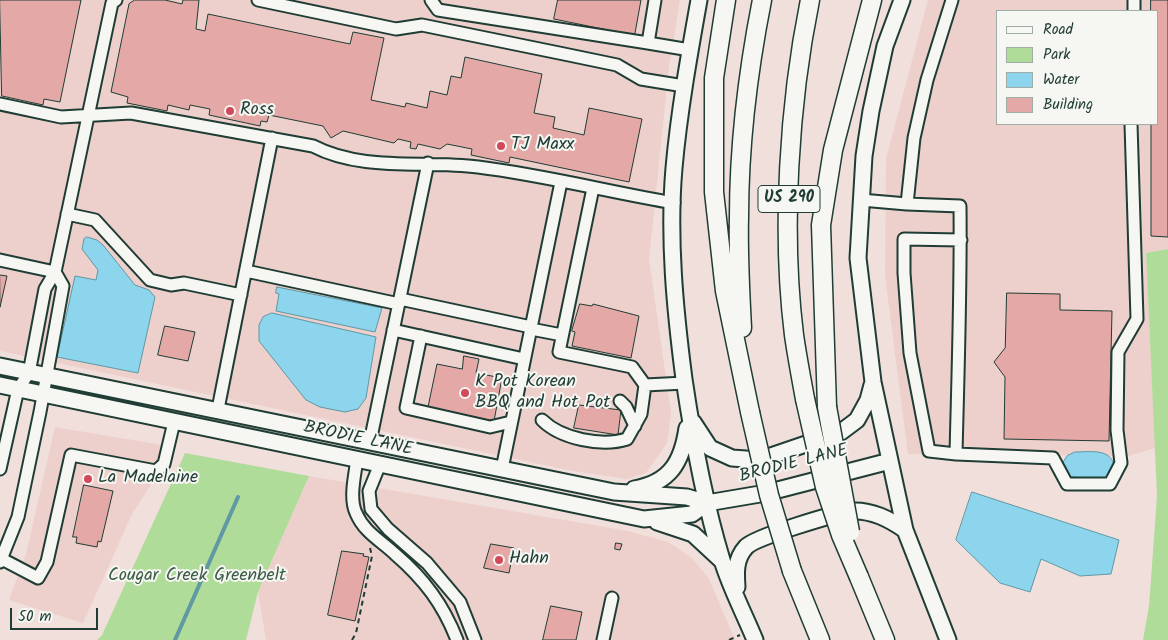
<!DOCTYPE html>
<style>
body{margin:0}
#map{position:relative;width:1168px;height:640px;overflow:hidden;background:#f1dfdc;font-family:Kalam,sans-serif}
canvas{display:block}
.legend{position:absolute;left:996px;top:10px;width:162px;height:115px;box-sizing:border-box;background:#f6f6f2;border:1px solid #a0aca6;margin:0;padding:6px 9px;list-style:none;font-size:15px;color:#1f3d34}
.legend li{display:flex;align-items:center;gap:10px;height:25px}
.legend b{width:25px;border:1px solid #a0aca6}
.scale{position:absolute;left:10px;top:608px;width:88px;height:22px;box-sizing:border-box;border:2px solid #1f3d34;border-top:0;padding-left:6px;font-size:15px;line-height:18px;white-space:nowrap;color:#1f3d34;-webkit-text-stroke:4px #f6f6f2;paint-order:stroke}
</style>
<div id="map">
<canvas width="1168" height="640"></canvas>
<ul class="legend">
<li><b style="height:6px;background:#f6f6f2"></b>Road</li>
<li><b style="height:14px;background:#b0dc9a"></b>Park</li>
<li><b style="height:14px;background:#8cd5ed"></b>Water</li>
<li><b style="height:14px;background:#e4a9a7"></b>Building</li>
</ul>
<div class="scale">50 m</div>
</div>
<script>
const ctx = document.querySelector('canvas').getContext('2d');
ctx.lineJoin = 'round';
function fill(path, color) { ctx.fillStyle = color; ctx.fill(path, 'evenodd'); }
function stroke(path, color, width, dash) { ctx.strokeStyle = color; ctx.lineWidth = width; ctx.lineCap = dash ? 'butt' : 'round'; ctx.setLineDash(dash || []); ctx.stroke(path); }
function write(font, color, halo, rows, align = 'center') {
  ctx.font = font + ' Kalam,sans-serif'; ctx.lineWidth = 4; ctx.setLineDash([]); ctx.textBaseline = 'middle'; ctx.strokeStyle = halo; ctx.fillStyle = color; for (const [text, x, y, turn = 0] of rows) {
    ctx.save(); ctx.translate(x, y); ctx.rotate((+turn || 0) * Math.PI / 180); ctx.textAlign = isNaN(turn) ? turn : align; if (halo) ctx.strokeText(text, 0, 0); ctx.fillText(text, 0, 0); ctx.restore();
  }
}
fill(new Path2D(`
 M0 0H680L669 67 649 259 671 413 667 443 646 473 627 479 573 471 0 351Z
 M928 0H1168V249L1146 253 1155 448 1129 456 908 454 885 276 886 159ZM997 11H1157V124H997Z
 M55 427 175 447 132 514 83 623 9 600 26 554Z
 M309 476 628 531 668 542 692 558 709 579 735 640H266L258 592Z`), '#edcfcc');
fill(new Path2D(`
 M1168 249V640H1143L1149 606 1157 496 1146 253Z
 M185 453 309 476 258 592 246 640H97L102 635Z`), '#b0dc9a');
const water = new Path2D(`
 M87 237 97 240 103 245 135 285 149 290 155 297 138 373 57 357 75 276 96 280 98 270 82 249 84 239Z
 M277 287 382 308 375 332 276 311 279 294 276 293Z
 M272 313 376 337 366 398 358 409 345 412 320 407 306 400 259 341V325L263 317Z
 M1075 452C1089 452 1110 448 1114 465L1108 477 1105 479 1071 477 1067 475 1063 462 1067 456Z
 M972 492 1119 540 1111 574 1080 576 1041 559 1030 592 1000 583 956 540Z`);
fill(water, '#8cd5ed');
stroke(water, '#6098a3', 1);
stroke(new Path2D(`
 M175 640 238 497`), '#6098a3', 4);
const building = new Path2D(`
 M0 0H81L60 102 44 99 43 105 2 96Z
 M135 0H165L182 4 183 0H199L196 29 205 31 208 14 350 44 353 32 384 38 371 100 405 107 406 103 427 108 430 91 447 95 451 76 461 78 465 57 542 74 534 113 555 117 553 128 584 135 589 108 642 119 629 182 510 157 509 163 471 155 472 149 447 144 440 149 418 144 416 149 410 148 411 142 398 139 394 143 343 131 331 138 323 126 269 115 267 122 261 121 260 126 209 115 210 109 190 105 189 110 168 105 167 111 127 103 128 97 111 92 129 4Z
 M558 0H641L635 33 632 35 554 19Z
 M1151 0H1168V237L1151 236V124H1157V11H1151Z
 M0 275 7 276 0 307Z
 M1007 293 1060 294V310L1112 311 1109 441 1004 439 1005 377 994 362 1005 348Z
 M580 304 592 306 593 304 639 316 631 358 572 346 575 332 572 331Z
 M165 326 195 332 188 361 158 355Z
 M464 356 479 359 476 373 502 378 494 421 428 407 437 364 462 369Z
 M579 405 621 410 618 435 574 428Z
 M84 485 113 491 101 542 98 541 97 547 76 543 77 537H73Z
 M616 543 622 544 620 550 615 549Z
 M491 544 514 548 509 573 484 568Z
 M342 551 364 554 363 556 369 557 355 621 328 615Z
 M551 606 582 612 576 640H543Z`);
fill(building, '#e4a9a7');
stroke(building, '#1f3d34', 1);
const minor = new Path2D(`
 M258 0 396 29 422 25 564 54 617 65 641 79 684 86
 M431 0 438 10 648 43
 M655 0 648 43 690 50
 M1134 11V0
 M0 104 61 117 131 113 313 146C363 172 424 160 478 167 544 175 609 192 674 203
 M593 188 559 352 632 367 645 385 685 383
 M861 200 907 204 960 206C961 289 958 371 956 454L929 451 910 353 904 273V239L961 240
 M907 204 914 138 927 80 952 0
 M67 214 95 220 150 280 171 285 184 283 241 295
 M0 260 55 272 63 286 40 412 18 517 0 562
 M246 271 399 304
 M400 299 531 327
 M531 329 562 335
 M393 330 524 359
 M421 336 406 408 490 427 511 422
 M620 401 626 407 635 426
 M218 409 272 138
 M542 420C561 439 602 447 627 439L641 414 645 385
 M370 442 428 163
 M956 454 1053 458 1067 484H1110L1121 463 1117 430 1118 352 1137 319 1131 124
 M357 459C355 475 349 498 356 513 364 532 380 540 395 554 424 579 443 604 457 640
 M380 464 369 491 371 509 388 529 427 563 460 602 475 640
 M0 469 18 389 29 373 45 289 55 272 112 3 116 0
 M502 469 561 182
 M0 558 38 578 47 562 71 455 156 471 164 464 174 422
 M603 640 612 598`);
const major = new Path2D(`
 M699 0C689 56 679 112 674 168 668 238 675 310 684 379 693 440 704 501 722 560 730 587 744 613 755 640
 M902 0 885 46 871 111 864 156 858 258 873 382 905 530 948 640
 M0 366 614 492 687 497 707 503
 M0 385 644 519 692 514 707 503 766 493 890 461
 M693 422 710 448 732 458 759 460 841 432 857 420 868 400 872 385
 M634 489C670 483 682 462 687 428
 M657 522 693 534 721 560
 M737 587C736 573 735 559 746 547 755 537 836 513 852 511 872 510 889 519 905 530`);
const highway = new Path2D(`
 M726 0 714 78V192L725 291 750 412
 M742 328C740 291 738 254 739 217 739 144 748 71 762 0
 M805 399C801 377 797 356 794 335 781 230 789 103 810 0
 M827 407 821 225 833 150 872 0
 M792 571 820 640
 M859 577 885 640`);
stroke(minor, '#1f3d34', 15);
stroke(major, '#1f3d34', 19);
stroke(highway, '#1f3d34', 21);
stroke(new Path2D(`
 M352 640 356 633 372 556 370 548
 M729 640 740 635`), '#1f3d34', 2, [5, 4]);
stroke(minor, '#f6f6f2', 11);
stroke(major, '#f6f6f2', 15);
stroke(highway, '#f6f6f2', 18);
const highwayBridge = new Path2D(`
 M805 399 825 487 841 535 859 577
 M827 407 850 532
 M750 412 769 495 792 571`);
stroke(highwayBridge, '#1f3d34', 21, []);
stroke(highwayBridge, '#f6f6f2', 18);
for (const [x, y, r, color] of [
 [230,111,5,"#d1495b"],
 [501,146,5,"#d1495b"],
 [465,393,5,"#d1495b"],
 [88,479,5,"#d1495b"],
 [499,560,5,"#d1495b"]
]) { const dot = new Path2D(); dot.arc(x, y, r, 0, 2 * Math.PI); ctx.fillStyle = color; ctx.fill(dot); stroke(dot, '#f6f6f2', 2); }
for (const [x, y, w] of [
 [789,199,62]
]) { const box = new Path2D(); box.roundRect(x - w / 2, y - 13.5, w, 27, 4); ctx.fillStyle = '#f6f6f2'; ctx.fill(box); stroke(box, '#1f3d34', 1); }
write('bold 16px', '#1f3d34', null, [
 ["US 290",789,199]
]);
write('18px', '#1f3d34', '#f6f6f2', [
 ["Ross",240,111],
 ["TJ Maxx",511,146],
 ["K Pot Korean",475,383],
 ["BBQ and Hot Pot",475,404],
 ["La Madelaine",98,479],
 ["Hahn",509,560]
], 'left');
write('18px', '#1f3d34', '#f6f6f2', [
 ["BRODIE LANE",358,440,12],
 ["BRODIE LANE",794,465,-14]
]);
write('18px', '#3c5d48', '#f6f6f2', [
 ["Cougar Creek Greenbelt",197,577]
]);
</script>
